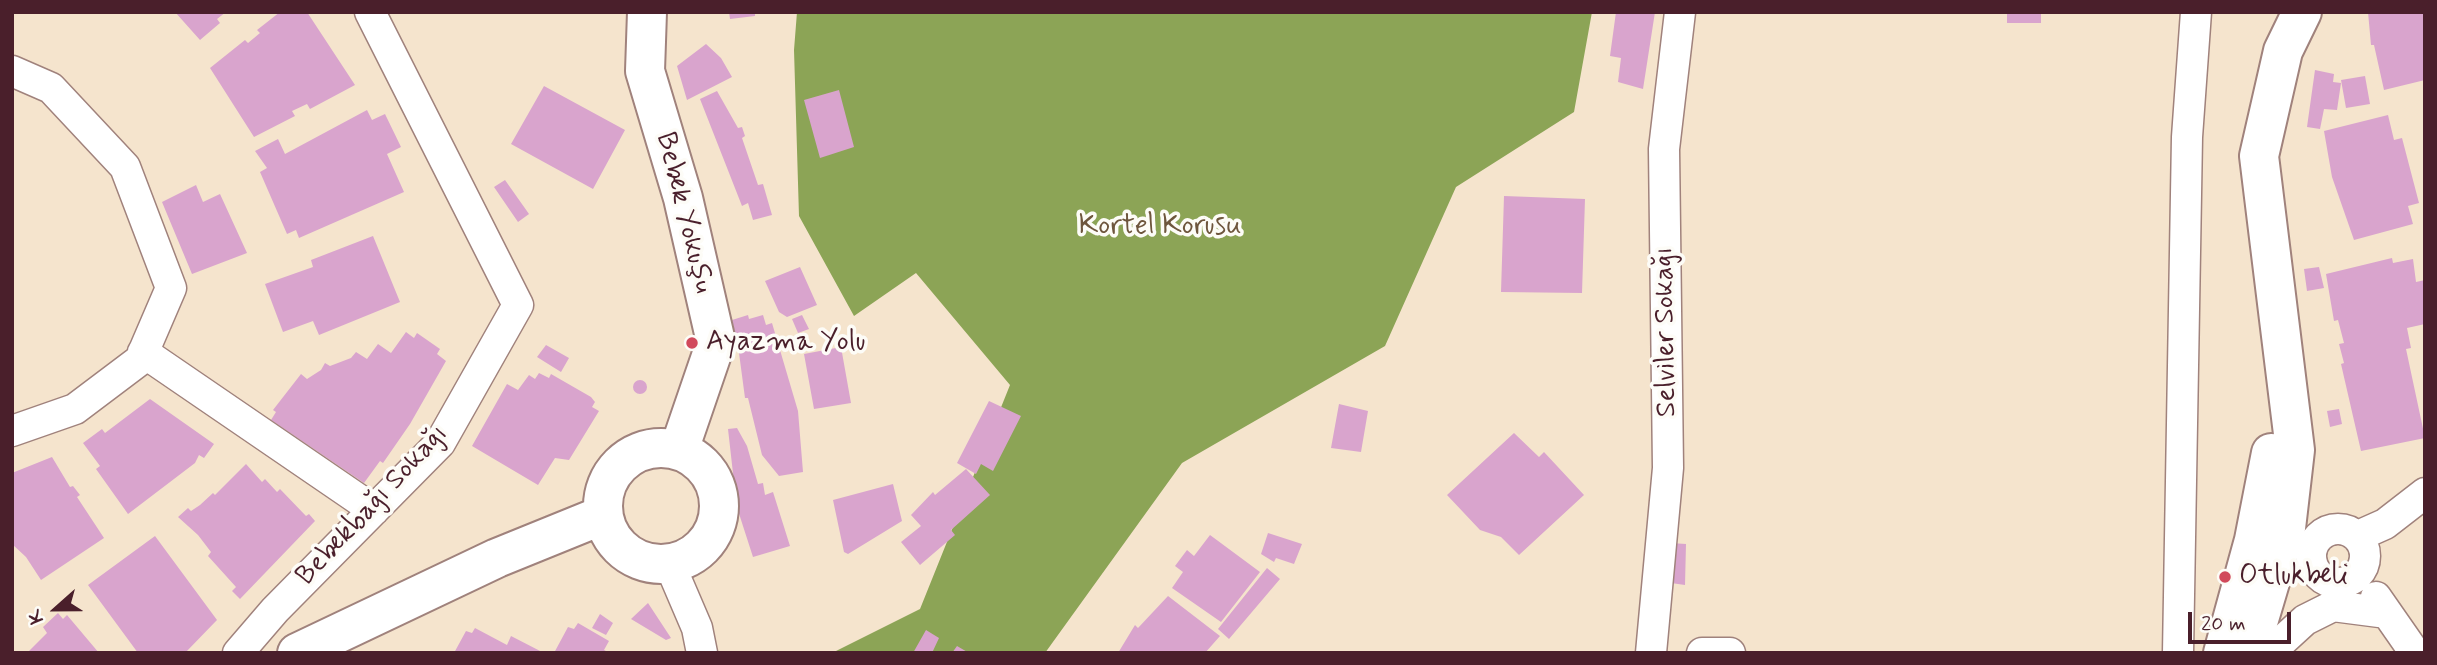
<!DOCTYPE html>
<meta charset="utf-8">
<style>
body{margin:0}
#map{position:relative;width:2437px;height:665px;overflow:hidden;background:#f5e4cd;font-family:Mynerve,sans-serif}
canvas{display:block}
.frame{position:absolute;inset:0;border:14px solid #4a1f2b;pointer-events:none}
.north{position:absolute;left:21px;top:574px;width:70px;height:70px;-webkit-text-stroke:5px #fdfcf7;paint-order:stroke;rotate:249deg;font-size:19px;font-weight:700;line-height:28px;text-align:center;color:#4a1f2b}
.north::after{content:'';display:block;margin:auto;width:24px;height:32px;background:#4a1f2b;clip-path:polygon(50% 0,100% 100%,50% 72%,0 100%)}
.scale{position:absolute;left:2188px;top:612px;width:103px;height:32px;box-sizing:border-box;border:4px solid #4a1f2b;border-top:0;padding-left:9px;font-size:21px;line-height:24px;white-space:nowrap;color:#4a1f2b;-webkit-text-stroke:5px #fdfcf7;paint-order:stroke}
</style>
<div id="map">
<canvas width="2437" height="665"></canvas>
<div class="frame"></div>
<div class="north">K</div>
<div class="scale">20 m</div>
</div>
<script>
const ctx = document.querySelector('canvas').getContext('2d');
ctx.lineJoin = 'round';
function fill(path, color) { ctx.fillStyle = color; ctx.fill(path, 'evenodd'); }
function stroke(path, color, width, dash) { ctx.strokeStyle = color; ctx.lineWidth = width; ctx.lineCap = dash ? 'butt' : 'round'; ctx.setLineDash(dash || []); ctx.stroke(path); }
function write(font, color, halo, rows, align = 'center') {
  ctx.font = font + ' Mynerve,sans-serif'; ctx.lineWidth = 7; ctx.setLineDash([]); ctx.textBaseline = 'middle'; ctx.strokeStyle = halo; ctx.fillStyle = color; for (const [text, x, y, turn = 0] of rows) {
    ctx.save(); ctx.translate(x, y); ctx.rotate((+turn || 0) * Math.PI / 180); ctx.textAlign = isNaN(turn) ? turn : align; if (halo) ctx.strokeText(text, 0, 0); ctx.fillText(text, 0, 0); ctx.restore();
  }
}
fill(new Path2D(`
 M797 12H1592L1574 112 1456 187 1385 346 1182 463 1045 653H832L920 609 1010 385 916 273 854 316 799 216 794 50Z`), '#8ca456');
fill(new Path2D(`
 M175 12H226L217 19 220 23 200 40Z
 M280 12H307L355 85 310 109 307 104 292 111 295 116 254 137 210 68 245 40 248 43 260 33 257 30Z
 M729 12H755V16L730 19Z
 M1616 12H1655L1643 89 1618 82 1621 58 1610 56Z
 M2013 12H2041V23H2007V13Z
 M2368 12H2425V80L2384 90 2374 45H2371Z
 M706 44 721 58 732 77 687 100 677 66Z
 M2315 70 2334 74 2333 82 2341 83 2337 110 2324 109 2320 129 2307 127Z
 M2365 76 2370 104 2346 108 2341 80Z
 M544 86 625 130 593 189 511 144Z
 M839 90 854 147 820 158 804 100Z
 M717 91 738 128 742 127 745 136 742 138 758 185 763 184 772 215 753 220 748 203 742 206 700 99Z
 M367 110 372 120 385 114 401 147 387 154 404 192 299 238 296 230 287 234 260 172 267 168 255 151 278 139 285 154Z
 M2388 115 2394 140 2402 138 2419 203 2408 206 2413 224 2354 240 2332 177 2324 131Z
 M505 180 529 214 518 222 494 187Z
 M196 185 203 202 220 194 247 253 192 274 162 202Z
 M1504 196 1585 199 1582 293 1501 292Z
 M373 236 400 302 319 335 313 321 283 332 265 284 313 267 311 260Z
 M2392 258 2393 263 2413 259 2416 282 2425 280V324L2407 328 2411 348 2406 349 2425 438 2361 451 2341 364 2344 363 2339 344 2344 343 2338 320 2334 321 2326 274Z
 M800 267 817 305 787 317 779 312 765 281Z
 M2319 267 2324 288 2307 291 2304 269Z
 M748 315 749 319 763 315 766 325 772 323 798 411 803 472 779 476 762 455 748 398H745L739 353 733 334 735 333 732 320Z
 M802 315 809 329 798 333 792 319Z
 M406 332 414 338 417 333 440 349 437 354 446 361 410 424 383 463 380 461 364 483 271 420 276 412 273 410 301 374 307 379 321 370 325 363 330 366 351 358 356 352 367 359 378 344 391 353Z
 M546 345 569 358 561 372 537 357Z
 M841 347 851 403 814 409 804 354Z
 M539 373 549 378 551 374 591 397 595 402 592 407 599 411 569 460 555 458 538 485 472 446 507 384 518 390 529 375 535 379Z
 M633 387a7 7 0 1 1 14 0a7 7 0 1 1-14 0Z
 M150 399 214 444 204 458 199 455 195 463 128 514 96 469 100 466 83 443 102 429 105 433Z
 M989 401 1021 416 993 471 981 464 976 474 957 463Z
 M1339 404 1368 411 1361 452 1331 448Z
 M2339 409 2342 424 2330 427 2327 411Z
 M737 428 747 446 758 484 763 483 765 495 773 492 790 546 753 557 732 492 735 491 728 429Z
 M1514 433 1539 457 1544 452 1584 495 1519 555 1501 537 1480 530 1447 495Z
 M52 457 70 487 73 486 80 495 77 497 104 538 41 580 26 557 12 544V473Z
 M246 464 262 482 265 479 277 492 280 489 306 516 309 514 315 521 240 599 232 591 236 587 208 556 211 552 198 535 178 517 188 508 191 511 200 505 213 493 215 495Z
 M966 469 990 495 951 530 955 535 920 565 901 542 921 526 911 515 933 492 935 495Z
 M893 484 902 521 848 554 844 552 833 500Z
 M708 485H725L730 490V500H707Z
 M1268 533 1302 544 1294 564 1276 558 1274 562 1261 554Z
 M1210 535 1260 572 1221 622 1172 588 1183 572 1175 566 1187 550 1194 556Z
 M155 536 217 620 185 653H138L88 585Z
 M1671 543 1686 544 1685 585 1671 583Z
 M1267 568 1280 579 1229 639 1218 629Z
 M1168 596 1220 636 1205 653H1118L1135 625 1138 628Z
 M648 603 671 638 666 640 631 619Z
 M58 613 63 619 67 615 99 653H27L47 633 43 627Z
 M600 614 613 623 606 635 592 628Z
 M578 623 609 641 604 650 610 653H554L568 627 574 629Z
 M475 628 507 645 511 636 544 653H454L466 631 472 633Z
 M926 630 939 638 932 653H913Z
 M957 646 969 653H952Z`), '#d9a4cd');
const minor = new Path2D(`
 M12 71 51 88 125 167 171 288 140 360 75 409 12 431
 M143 352 374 510
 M2311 556a27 27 0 1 1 54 0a27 27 0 1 1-54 0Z
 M2358 536 2385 524 2425 493
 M670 565 697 628 702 653
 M2376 597 2415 653
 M238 653 275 610 440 443 518 305 370 12
 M1651 653 1668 468 1664 149 1680 12
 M1702 653H1730
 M2178 653 2187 137 2196 12
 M2269 653 2305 620 2333 606 2387 613`);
const tertiary = new Path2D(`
 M647 12 645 71 683 198 716 342 679 450
 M603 506a58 58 0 1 1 116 0a58 58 0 1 1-116 0Z
 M297 653 497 558 603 515
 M2223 653 2254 540 2271 453
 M2249 653 2286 528 2295 450 2259 156 2283 51 2302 12`);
stroke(minor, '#a0827c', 33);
stroke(tertiary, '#a0827c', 42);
stroke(minor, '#fff', 30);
stroke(tertiary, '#fff', 38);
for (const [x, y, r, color] of [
 [692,343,7,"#d1495b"],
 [2225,577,7,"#d1495b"]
]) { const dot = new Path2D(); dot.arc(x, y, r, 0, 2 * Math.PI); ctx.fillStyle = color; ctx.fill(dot); stroke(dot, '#fdfcf7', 2.5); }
write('28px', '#4a1f2b', '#fdfcf7', [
 ["Bebek Yokuşu",683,213,76],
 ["Selviler Sokağı",1667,332,-91],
 ["Bebekbağı Sokağı",373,506,-47]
]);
write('28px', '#6e563d', '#fdfcf7', [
 ["Kortel Korusu",1160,227]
]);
write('28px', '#4a1f2b', '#fdfcf7', [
 ["Ayazma Yolu",706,343],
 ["Otlukbeli",2239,577]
], 'left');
</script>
